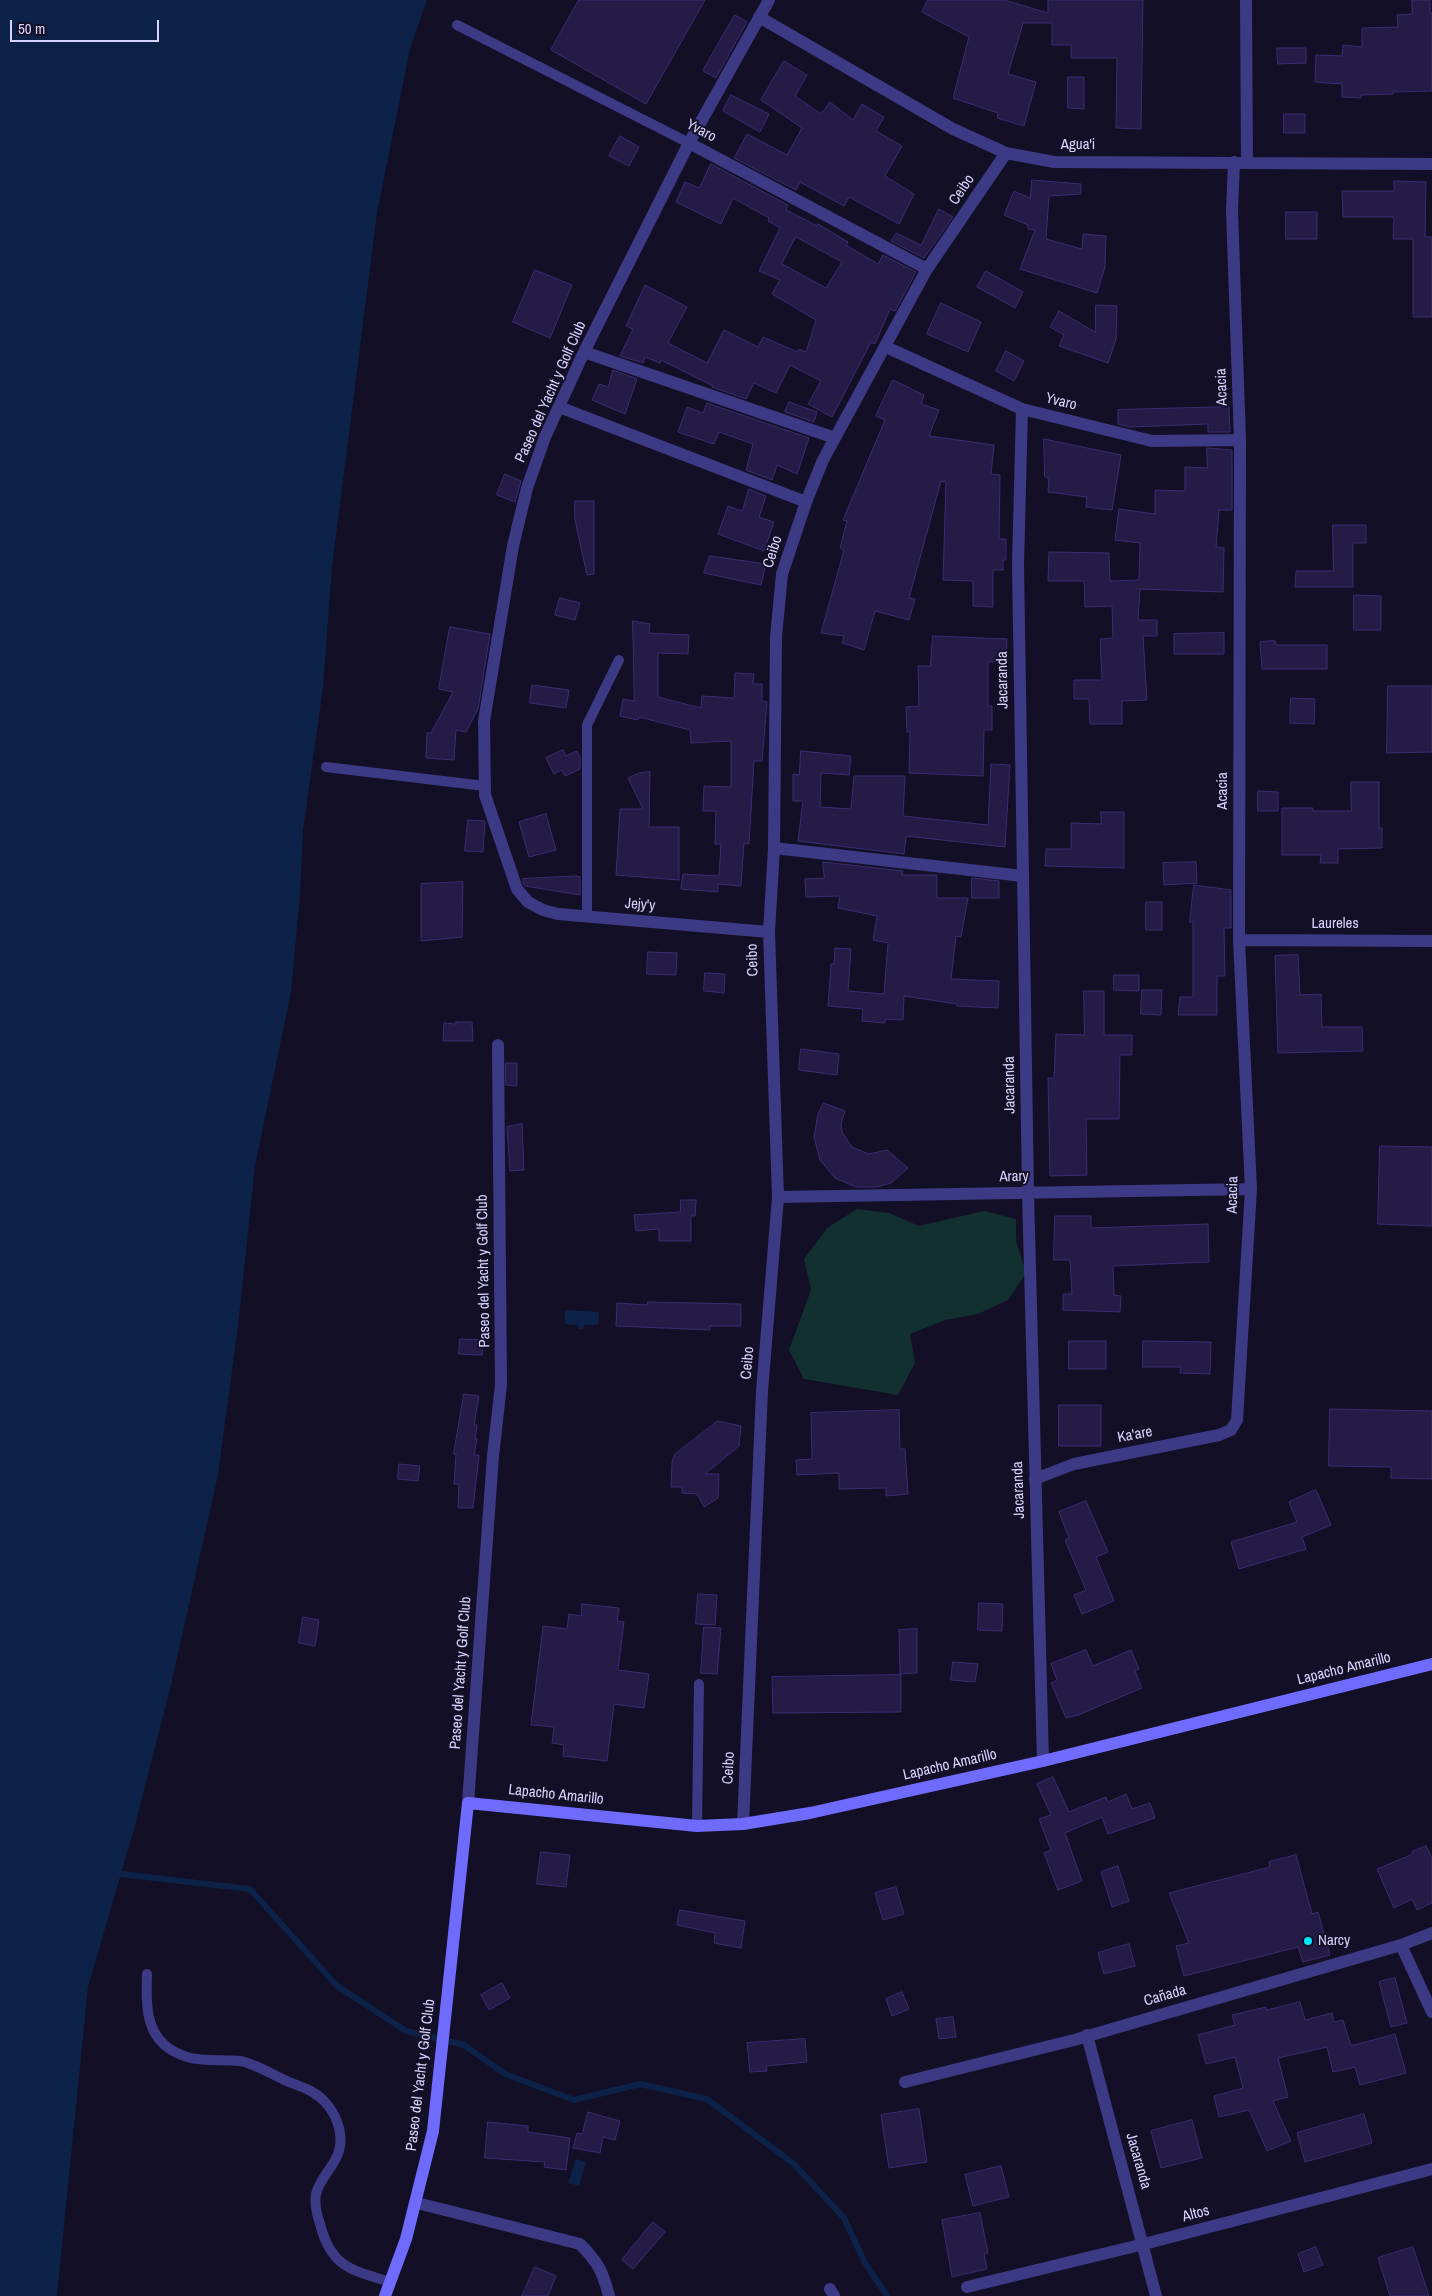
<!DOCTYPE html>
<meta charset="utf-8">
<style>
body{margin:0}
#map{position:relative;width:1432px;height:2296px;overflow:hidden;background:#130f26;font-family:"Archivo Narrow",sans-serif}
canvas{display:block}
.scale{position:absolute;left:10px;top:20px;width:149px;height:22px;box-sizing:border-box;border:2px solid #d9d4ff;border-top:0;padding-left:6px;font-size:15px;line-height:18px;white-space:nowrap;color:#d9d4ff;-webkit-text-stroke:4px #130f26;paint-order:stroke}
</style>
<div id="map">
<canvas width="1432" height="2296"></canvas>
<div class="scale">50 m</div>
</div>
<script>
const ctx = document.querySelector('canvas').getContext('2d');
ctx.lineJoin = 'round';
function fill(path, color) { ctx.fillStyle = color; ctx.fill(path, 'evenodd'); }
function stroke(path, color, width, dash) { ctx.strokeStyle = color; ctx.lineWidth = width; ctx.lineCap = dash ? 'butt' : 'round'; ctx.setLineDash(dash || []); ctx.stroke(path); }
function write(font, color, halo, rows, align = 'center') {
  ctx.font = font + ' "Archivo Narrow",sans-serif'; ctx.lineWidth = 4; ctx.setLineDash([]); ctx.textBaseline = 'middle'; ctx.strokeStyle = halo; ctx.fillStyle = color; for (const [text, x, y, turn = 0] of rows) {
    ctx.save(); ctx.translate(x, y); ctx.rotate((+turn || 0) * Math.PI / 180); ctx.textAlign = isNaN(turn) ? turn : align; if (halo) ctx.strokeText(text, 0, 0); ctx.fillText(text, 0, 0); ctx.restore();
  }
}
fill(new Path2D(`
 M857 1209 889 1213 919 1226 984 1211 1016 1219V1240L1026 1273 1008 1300 978 1314 945 1320 910 1334 915 1363 898 1395 804 1379 789 1350 811 1290 804 1259 827 1228Z`), '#12302f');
fill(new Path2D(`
 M0 0H427L410 49 377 213 332 567 323 688 303 830 300 895 291 992 255 1166 238 1326 218 1475 170 1689 134 1829 88 1987 57 2296H0Z
 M565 1310 599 1312 598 1325H584L583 1329H579L578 1325 565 1324Z
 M576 2159 586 2162 579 2186 568 2183Z`), '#0c2248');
stroke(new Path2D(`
 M112 1873 250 1889 337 1986 406 2031 464 2045 505 2074 574 2100 640 2084 707 2099 794 2164 844 2218 865 2263 887 2296`), '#0c2248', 6);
const building = new Path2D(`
 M579 0H705L646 104 551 50Z
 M928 0H1004L1048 13V0H1143L1141 129 1116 128 1117 58H1071V45H1052V23H1023L1008 74 1036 82 1024 126 997 118 998 113 953 98 969 37 922 12Z
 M1412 0H1430V13H1432V91L1393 92V94L1361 95V98L1342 97V84L1315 82 1316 55 1342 56 1343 45 1362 47V28L1398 27 1397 15 1412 14Z
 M735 15 747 22 716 78 703 71Z
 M1277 48H1306V63L1278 64Z
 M784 61 807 75 795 96 821 114 830 102 853 120 862 104 884 117 876 131 902 146 885 176 914 194 899 224 849 197 844 206 800 182 796 190 734 158 747 134 787 155 802 128 761 100Z
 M1068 77H1084V109L1068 108Z
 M731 95 769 114 760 132 723 111Z
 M1284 114H1305V133H1284Z
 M620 136 639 147 629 166 609 156Z
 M711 164 788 205 786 210 817 226 818 224 848 242 846 245 878 264 883 255 916 272 895 311 890 309 875 344 871 342 832 417 808 404 821 381 790 365 776 393 754 383 746 399 712 387 713 386 661 360 660 363 645 357 643 363 620 356 633 329 626 326 645 285 687 307 668 343 707 363 724 330 758 347 763 337 798 352 799 349 806 352 816 320 772 294 780 280 759 271 780 228 768 221 769 218 733 198 721 224 676 202 685 182 699 188ZM796 237 842 262 826 288 782 264Z
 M1032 180 1081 184V194L1049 196 1046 239 1082 249 1083 234 1106 236 1105 267 1097 293 1020 269 1035 230 1028 229V225L1004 215 1014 191 1030 198Z
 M1394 181 1426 182 1425 237H1432V317H1413V239H1393L1394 217H1343L1342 191H1394Z
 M939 209 953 217 924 258 891 241 896 233 921 245Z
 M1286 212H1317V239H1286Z
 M535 270 572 285 550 338 513 322Z
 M986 271 1023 292 1015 308 977 287Z
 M941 303 981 322 968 352 927 334Z
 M1096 305 1117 306 1116 339 1108 363 1059 346 1064 335 1050 327 1059 311 1095 332Z
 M1006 351 1024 361 1014 381 996 371Z
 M613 370 637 379 625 414 592 400 599 384 608 387Z
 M893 380 924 395 921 404 939 410 929 436 994 445 991 474 1000 475 999 539H1006V560H1003V570H993V607L973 606V581L943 580 946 482 941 481 909 598 915 599 909 620 875 611 864 650 842 643 844 636 821 633 844 550 840 548 847 521 843 520 885 420 876 416Z
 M789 402 817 412 814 422 785 412Z
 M707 403 809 438 797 474 777 465 772 480 746 470 753 444 719 432 714 444 678 432 687 407 703 413Z
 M1229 407 1230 432H1208V424L1130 427 1118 424V410Z
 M1044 439 1121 455 1112 510 1086 507 1087 497 1048 492 1049 478 1045 477Z
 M1207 448 1232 450V510H1219L1216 547 1224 548 1223 592 1140 589 1138 620H1157V636H1143L1147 700 1122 701V724H1090L1089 699H1074V680H1102L1100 639 1113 638 1112 606 1085 607 1084 581H1048L1049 552 1109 553 1110 581 1139 580 1140 543 1115 540 1119 509 1155 514V490L1185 491V467L1207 468Z
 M505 474 521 481 515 502 497 495Z
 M749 489 766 496 759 517 774 522 764 551 718 534 728 506 742 511Z
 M575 501H594V574L587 575 575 520Z
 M1333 525H1366V543H1353V587H1295L1296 571H1333Z
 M710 556 766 564 761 585 704 573Z
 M1354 595 1381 596V630H1354Z
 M560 598 580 603 575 620 555 615Z
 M633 621 650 624 649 633 689 635 688 654 658 653V697L701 708 702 696 734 698 735 673 754 674 753 684H762V701L767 702 762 761H754L749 844 744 843 741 886 718 884V892L681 889 683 874 719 876 721 844H715L716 811H703L704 786 731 787V741L691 743 690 730 639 717 638 720 620 716 623 699 634 701Z
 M450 627 490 634 478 709 466 732 456 730 454 760 426 758 427 733H431L453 692 439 689Z
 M1224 633V654H1174V634Z
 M933 636 1007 639 1006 662H988V706H992V730H984L983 776 909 773 910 732H907L906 707 919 706 918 666H930Z
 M1275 641 1276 645H1327V669H1262L1260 642Z
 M532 685 569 690 566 708 530 703Z
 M1388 686H1432V752L1387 753Z
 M1291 698 1315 699 1314 724 1290 723Z
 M563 750 566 756 577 751 580 757V769L565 776 562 770 554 774 546 758Z
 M801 751 851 756 849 775 821 773 820 807 851 809 854 776H905L903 816 988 825 991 764 1010 765 1005 847 906 836 904 854 798 841 803 801H793V774L799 775Z
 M650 772 649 827H679V880L616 875 620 809H643L628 778 639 773Z
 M1351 782H1379V828H1382V848L1338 849V863H1320L1321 855H1282V808H1313V811H1351Z
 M1258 791 1278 792V811H1258Z
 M1101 812H1124V868L1045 866 1046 849H1071V823L1101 824Z
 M546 814 556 850 529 857 519 822Z
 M468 820 485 821 483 852 465 851Z
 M823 862 903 871 902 875H937V898H968L961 937 956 936 951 979 999 981 998 1008 957 1006V1004L904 996 903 1020 885 1019V1023L862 1021 863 1009 828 1006 831 964H834L835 948 851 949 848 991 884 994 888 943 873 940 877 916 838 908 840 896 806 897 805 879 824 878Z
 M1196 862 1197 883 1164 885 1163 863Z
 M577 876 580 877V895L525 886 523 882V879Z
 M972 878 999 881V898H972Z
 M463 882 462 937 421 941V884Z
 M1194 885 1231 890V928H1224L1225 976H1217V1015H1178L1180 997H1193V922H1190Z
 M1146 902H1162V930H1146Z
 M648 952 677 953 676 975 647 974Z
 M1298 955 1300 995 1321 994 1322 1027H1362L1363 1051 1278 1053 1275 956Z
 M705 973 725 974 724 993 704 991Z
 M1114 975H1139V991L1114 990Z
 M1142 990H1162L1161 1015 1141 1014Z
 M1084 991H1104V1035H1132V1055H1120L1119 1119H1086L1087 1175 1050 1176 1048 1078H1054L1056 1034 1084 1035Z
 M456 1022H472L473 1041H443L444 1023 456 1024Z
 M801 1049 839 1054 837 1075 799 1070Z
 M506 1063H517V1086L506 1085Z
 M824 1103 845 1111 841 1124 842 1132 852 1147 869 1154 887 1150 908 1168 891 1183 877 1187H856L835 1178 820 1160 814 1137 818 1114Z
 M522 1124 524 1170 510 1171 507 1127Z
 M1380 1146 1432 1147V1226L1378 1224Z
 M681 1200H696L695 1216H691V1241H659V1229L636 1231 634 1215 680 1212Z
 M1055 1216H1091V1228L1208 1224 1209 1262 1113 1266 1114 1295 1121 1296 1120 1312 1063 1310V1294H1072L1070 1260H1054Z
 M648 1302 741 1304V1326H710V1330L616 1326 617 1303 647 1305Z
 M460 1339 483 1340 482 1355 459 1354Z
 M1069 1341H1106V1369H1069Z
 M1143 1341 1211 1342 1210 1374 1180 1373 1181 1367H1143Z
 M464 1394 479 1396 474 1425H477L475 1439H477L474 1455H479L473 1508H458L459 1484H454L456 1454H454Z
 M1059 1405H1101V1446H1059Z
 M1330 1409 1432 1411V1479L1391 1478V1467L1329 1466Z
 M899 1410 900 1449H905L908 1494 886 1496V1488L839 1489V1473L797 1475 796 1460 812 1459 811 1413Z
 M718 1421 741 1426 739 1446 705 1474H719L718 1498 704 1507 697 1494 682 1493V1487H671L672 1463 674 1455Z
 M399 1464 420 1466 418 1481 398 1479Z
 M1316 1490 1331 1525 1302 1537 1306 1549 1239 1569 1231 1542 1297 1522 1289 1502Z
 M1086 1501 1108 1552 1096 1557 1114 1601 1082 1614 1074 1595 1086 1590 1065 1540 1069 1538 1059 1512Z
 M698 1594 717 1595 715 1625 696 1624Z
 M979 1603 1003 1604 1002 1631 978 1630Z
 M582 1604 619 1608 617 1621 624 1622 618 1670 649 1674 644 1708 614 1704 607 1761 563 1756 564 1745 552 1743 554 1727 531 1725 543 1626 567 1629 569 1614 581 1616Z
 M303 1617 319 1620 315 1646 299 1643Z
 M704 1627 721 1628 717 1674 701 1673Z
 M917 1629V1673L900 1674 899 1630Z
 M1086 1650 1093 1666 1131 1650 1139 1669 1135 1671 1142 1688 1078 1715 1066 1718 1051 1683 1057 1680 1051 1664Z
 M953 1662 978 1664 975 1682 951 1680Z
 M901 1675V1712L773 1713 772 1677Z
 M1053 1777 1069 1812 1106 1797 1108 1802 1126 1794 1132 1809 1150 1803 1155 1818 1108 1834 1102 1817 1065 1833 1082 1881 1058 1890 1044 1853 1051 1850 1039 1819 1051 1815 1037 1784Z
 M1426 1846 1432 1858V1903L1417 1910 1412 1899 1394 1908 1377 1869 1413 1854 1412 1852Z
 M541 1852 570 1855 566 1887 537 1884Z
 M1296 1855 1312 1914 1318 1912 1330 1955 1303 1962 1298 1947 1184 1976 1176 1946 1189 1943 1169 1893 1270 1867 1269 1862Z
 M1118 1866 1129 1901 1112 1907 1101 1872Z
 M896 1887 904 1914 883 1920 875 1893Z
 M680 1910 745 1921 741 1948 714 1943 715 1933 677 1925Z
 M1129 1944 1135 1966 1104 1974 1098 1953Z
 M1395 1978 1407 2023 1391 2027 1379 1982Z
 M502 1983 510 1998 489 2010 481 1995Z
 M902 1992 909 2009 892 2016 886 1999Z
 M1300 2002 1305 2020 1332 2013 1334 2022 1343 2020 1351 2046 1395 2034 1406 2073 1360 2085 1355 2067 1333 2072 1327 2047 1278 2058 1288 2097 1273 2101 1291 2141 1267 2151 1249 2110 1219 2117 1214 2096 1243 2088 1235 2057 1206 2064 1198 2035 1235 2025 1232 2015 1266 2007V2010Z
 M953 2017 956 2037 939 2039 936 2019Z
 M805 2039 807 2062 766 2066 767 2071 750 2072 747 2043Z
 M919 2109 927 2162 889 2168 881 2115Z
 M588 2112 620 2121 615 2140 603 2137 600 2153 573 2148 577 2133 582 2134Z
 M1364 2114 1372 2143 1305 2162 1297 2133Z
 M1192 2120 1202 2158 1161 2168 1151 2131Z
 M488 2122 528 2126V2132L570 2138 566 2170 544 2167 545 2162 485 2158Z
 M1001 2166 1009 2197 973 2206 965 2175Z
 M980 2213 988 2253 984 2254 987 2269 952 2277 942 2220Z
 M653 2222 665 2232 633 2269 622 2260Z
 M1316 2247 1323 2265 1304 2272 1298 2254Z
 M1413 2247 1429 2296H1390L1378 2258Z
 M535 2267 556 2276 548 2296H522Z`);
fill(building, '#241b47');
stroke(building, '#3b2d73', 1);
stroke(new Path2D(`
 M457 25 689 143
 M326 767 485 786
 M587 917V725L619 660
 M697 1826 699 1684
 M147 1974C146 2010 145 2044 187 2057 203 2062 223 2059 240 2061 254 2063 275 2076 289 2082 302 2087 315 2091 325 2102 336 2114 344 2133 339 2151 335 2166 320 2177 316 2194 314 2203 317 2215 320 2224 331 2267 351 2270 390 2282`), '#3d3a85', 10);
stroke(new Path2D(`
 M1246 0 1247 163
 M759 17 953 129 1006 153 1054 162 1432 164
 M689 143 927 269
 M886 347 1022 409 1152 441 1240 440
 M584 352 835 438
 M559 407 806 502
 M1022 409 1018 565 1023 876 1028 1193 1043 1761
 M774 848 1023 876
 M769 932 558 914 543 910 528 902 517 889 485 795 484 721 513 546 527 488 545 437 584 352 689 143 769 0
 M1239 940 1432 941
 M778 1197 1251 1189
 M1035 1479 1074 1464 1219 1435 1231 1430 1237 1420 1251 1189 1239 940 1240 440 1232 210 1234 162
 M468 1803 493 1456 501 1385 498 1045
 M743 1824 762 1391 778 1197 769 932 774 848 776 637 782 574 806 502 823 460 927 269 1006 153
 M1401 1945 1432 2012
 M1087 2035 1156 2296
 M905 2082 1074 2040 1401 1945 1432 1933
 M417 2203 580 2244C598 2262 603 2272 609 2296
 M967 2287 1144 2244 1432 2169
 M830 2289 834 2296`), '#3d3a85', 12);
stroke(new Path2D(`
 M385 2296 406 2239 433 2131 468 1803 697 1826 743 1824 810 1813 1043 1761 1432 1664`), '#6f6bff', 12);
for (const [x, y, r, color] of [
 [1308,1941,5,"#00e5ff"]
]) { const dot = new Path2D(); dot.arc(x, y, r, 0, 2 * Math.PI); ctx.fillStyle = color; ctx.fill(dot); stroke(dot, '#130f26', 2); }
write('15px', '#d9d4ff', '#130f26', [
 ["Yvaro",701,131,28],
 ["Agua'i",1078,145],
 ["Ceibo",962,190,-56],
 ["Acacia",1222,387,-92],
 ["Paseo del Yacht y Golf Club",551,392,-66],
 ["Yvaro",1061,402,14],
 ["Ceibo",773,552,-73],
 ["Jacaranda",1003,680,-91],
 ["Acacia",1223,791,-90],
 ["Jejy'y",640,905,5],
 ["Laureles",1335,924],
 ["Ceibo",753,960,-92],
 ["Jacaranda",1010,1085,-91],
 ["Arary",1014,1177,-1],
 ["Acacia",1233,1195,-89],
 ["Paseo del Yacht y Golf Club",484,1271,-91],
 ["Ceibo",748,1363,-85],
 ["Ka'are",1135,1435,-11],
 ["Jacaranda",1019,1490,-92],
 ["Lapacho Amarillo",1344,1669,-14],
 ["Paseo del Yacht y Golf Club",461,1673,-86],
 ["Lapacho Amarillo",950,1765,-13],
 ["Ceibo",729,1768,-87],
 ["Lapacho Amarillo",556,1795,6],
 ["Cañada",1165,1996,-16],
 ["Paseo del Yacht y Golf Club",421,2075,-83],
 ["Jacaranda",1138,2161,74],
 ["Altos",1196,2214,-15]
]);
write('15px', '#d9d4ff', '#130f26', [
 ["Narcy",1318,1941]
], 'left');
</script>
